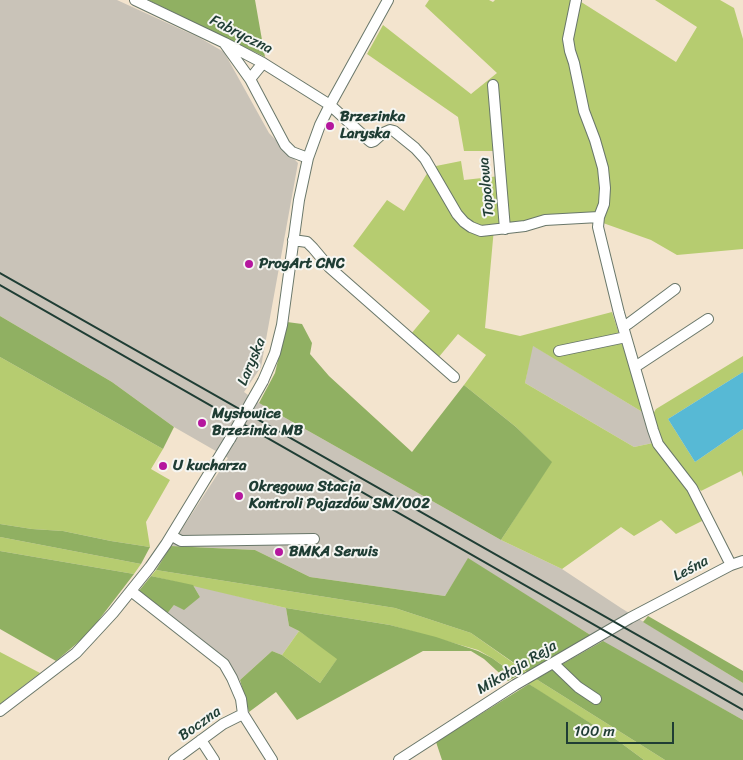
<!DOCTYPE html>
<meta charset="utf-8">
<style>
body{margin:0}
#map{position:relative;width:743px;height:760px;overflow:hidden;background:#f3e4ce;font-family:Sriracha,sans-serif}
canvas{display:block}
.scale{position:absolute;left:566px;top:722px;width:108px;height:22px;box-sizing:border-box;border:2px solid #1f3d34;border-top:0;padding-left:6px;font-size:15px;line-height:18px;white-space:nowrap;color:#1f3d34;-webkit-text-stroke:4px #f6f6f2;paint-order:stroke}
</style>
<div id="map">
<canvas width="743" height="760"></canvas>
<div class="scale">100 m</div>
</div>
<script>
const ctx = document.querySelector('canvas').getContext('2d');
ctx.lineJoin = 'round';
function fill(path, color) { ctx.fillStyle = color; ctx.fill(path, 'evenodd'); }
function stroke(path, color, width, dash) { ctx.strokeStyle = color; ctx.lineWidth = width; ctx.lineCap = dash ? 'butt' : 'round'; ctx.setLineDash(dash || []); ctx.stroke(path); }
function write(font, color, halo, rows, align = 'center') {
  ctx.font = font + ' Sriracha,sans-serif'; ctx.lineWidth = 4; ctx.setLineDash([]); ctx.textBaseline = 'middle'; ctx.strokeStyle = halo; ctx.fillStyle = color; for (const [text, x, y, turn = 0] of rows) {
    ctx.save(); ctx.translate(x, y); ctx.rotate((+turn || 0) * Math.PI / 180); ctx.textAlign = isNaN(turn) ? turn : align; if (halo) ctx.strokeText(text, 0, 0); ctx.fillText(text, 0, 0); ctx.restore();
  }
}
fill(new Path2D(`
 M0 0H117L200 38 224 52 269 133 298 163 261 367 244 392 259 403 501 540 562 569 621 608 743 683V720L592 636 468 559 445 596 310 577 255 550 171 546 228 458 174 427 112 382 0 316Z
 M532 345 644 413 653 443 634 447 525 383Z
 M193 585 286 608 289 626 299 631 282 655 272 651 240 680 234 677 166 615 174 605 200 597Z`), '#c9c3b8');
fill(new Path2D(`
 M429 0H489L493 2 495 0H578L676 62 697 27 655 0H720L734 8 743 39V249L677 255 651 240 603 223 599 220 494 228 485 328 520 336 612 312 644 413 533 346 525 383 634 447 653 443C666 460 701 500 702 521L676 534 661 520 634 536 621 527 562 569 501 540 551 462 516 427 464 385 486 355 458 334 438 358 411 334 430 311 353 246 387 200 404 211 431 167 461 161 464 180 500 176 496 151H464L458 117 367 54 383 25 471 94 497 73 425 6Z
 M743 356V372L668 419 695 462 743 429V477L741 471 701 491 662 443 653 414 656 409Z
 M0 357 163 449 151 469 170 480 146 522 150 547 111 541 63 531 32 529 0 524Z
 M0 537 141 564 134 574 0 551Z
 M156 570 395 608 471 633 536 679 665 760H644L617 740 539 691 492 658 478 650 390 625 286 608 151 576Z
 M299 631 338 658 320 683 282 655Z
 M0 652 40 673 0 704Z`), '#b6cc70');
fill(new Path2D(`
 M148 0H255L265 57Z
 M0 316 112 382 174 427 163 449 0 357Z
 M287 322 302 324 312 343 310 354 329 376 412 452 464 385 516 427 552 462 501 540 259 403 275 373Z
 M0 524 32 529 63 531 111 541 150 547 141 564 0 537Z
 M171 546 255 550 310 577 445 596 468 558 592 636 527 672 471 633 395 608 156 570Z
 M0 551 134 574 88 634 56 661 0 629Z
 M151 576 193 585 200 597 184 610 174 605 166 615 138 592Z
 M286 608 390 625 436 637 478 651 492 658 517 676 508 681 484 659 471 651H423L297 720 276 692 249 712 240 680 272 651 282 655 320 683 337 659 299 631 289 626Z
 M648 616 743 671V683L643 622Z
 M603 641 743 720V760H665L536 679Z
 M529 684 617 740 644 760H442L436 742Z`), '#90b062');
fill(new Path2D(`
 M743 372V429L695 462 668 419Z`), '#57b9d5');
const minor = new Path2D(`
 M135 0 225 43 263 63 330 105 366 138 371 142 374 141 383 133 390 130 394 131 415 148 425 159 457 214 464 222 471 227 481 231 525 226 545 220 599 217
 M576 0 568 39 570 51 574 63 584 111 595 140 603 168 605 188 604 204 599 217 598 227 619 313 653 430 658 444 692 488 731 565
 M225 44 250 79 285 145 292 152 308 158
 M250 79 263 63
 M493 85 505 229
 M293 240 307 242 313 248 329 267 454 377
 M623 326 628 324 675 289
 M559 351 626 337
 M635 367 708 319
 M263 381 275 353 282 325 299 200 308 158 320 125 330 105 388 0
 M172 536 181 541 314 539
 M131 591 224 664 232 678 241 699 243 714 272 760
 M553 663 578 687 596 699
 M0 711 76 653 113 613 150 567 166 544 230 439
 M201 740 214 760
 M174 760 223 724 243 714
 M399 760 515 685 630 618 731 565 743 561`);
stroke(minor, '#69776a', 12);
stroke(minor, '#fff', 10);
stroke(new Path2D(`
 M0 273 743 695
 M0 285 743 710`), '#1f3d34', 2);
const minorBridge = new Path2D(`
 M230 439 263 381`);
stroke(minorBridge, '#69776a', 12, []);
stroke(minorBridge, '#fff', 10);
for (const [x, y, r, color] of [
 [330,126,5,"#b5179e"],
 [249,264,5,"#b5179e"],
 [202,423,5,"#b5179e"],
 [163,466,5,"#b5179e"],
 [239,496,5,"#b5179e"],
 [279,552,5,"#b5179e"]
]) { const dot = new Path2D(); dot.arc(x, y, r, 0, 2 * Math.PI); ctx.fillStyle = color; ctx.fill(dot); stroke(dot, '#f6f6f2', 2); }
write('15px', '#1f3d34', '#f6f6f2', [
 ["Fabryczna",241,35,27],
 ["Topolowa",487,187,-95],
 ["Laryska",252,362,-67],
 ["Leśna",691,569,-28],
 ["Mikołaja Reja",517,668,-31],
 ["Boczna",200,724,-35]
]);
write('bold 15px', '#1f3d34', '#f6f6f2', [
 ["Brzezinka",340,117],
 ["Laryska",340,134],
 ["ProgArt CNC",259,264],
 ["Mysłowice",212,414],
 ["Brzezinka MB",212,431],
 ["U kucharza",173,466],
 ["Okręgowa Stacja",249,487],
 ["Kontroli Pojazdów SM/002",249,504],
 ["BMKA Serwis",289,552]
], 'left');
</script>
